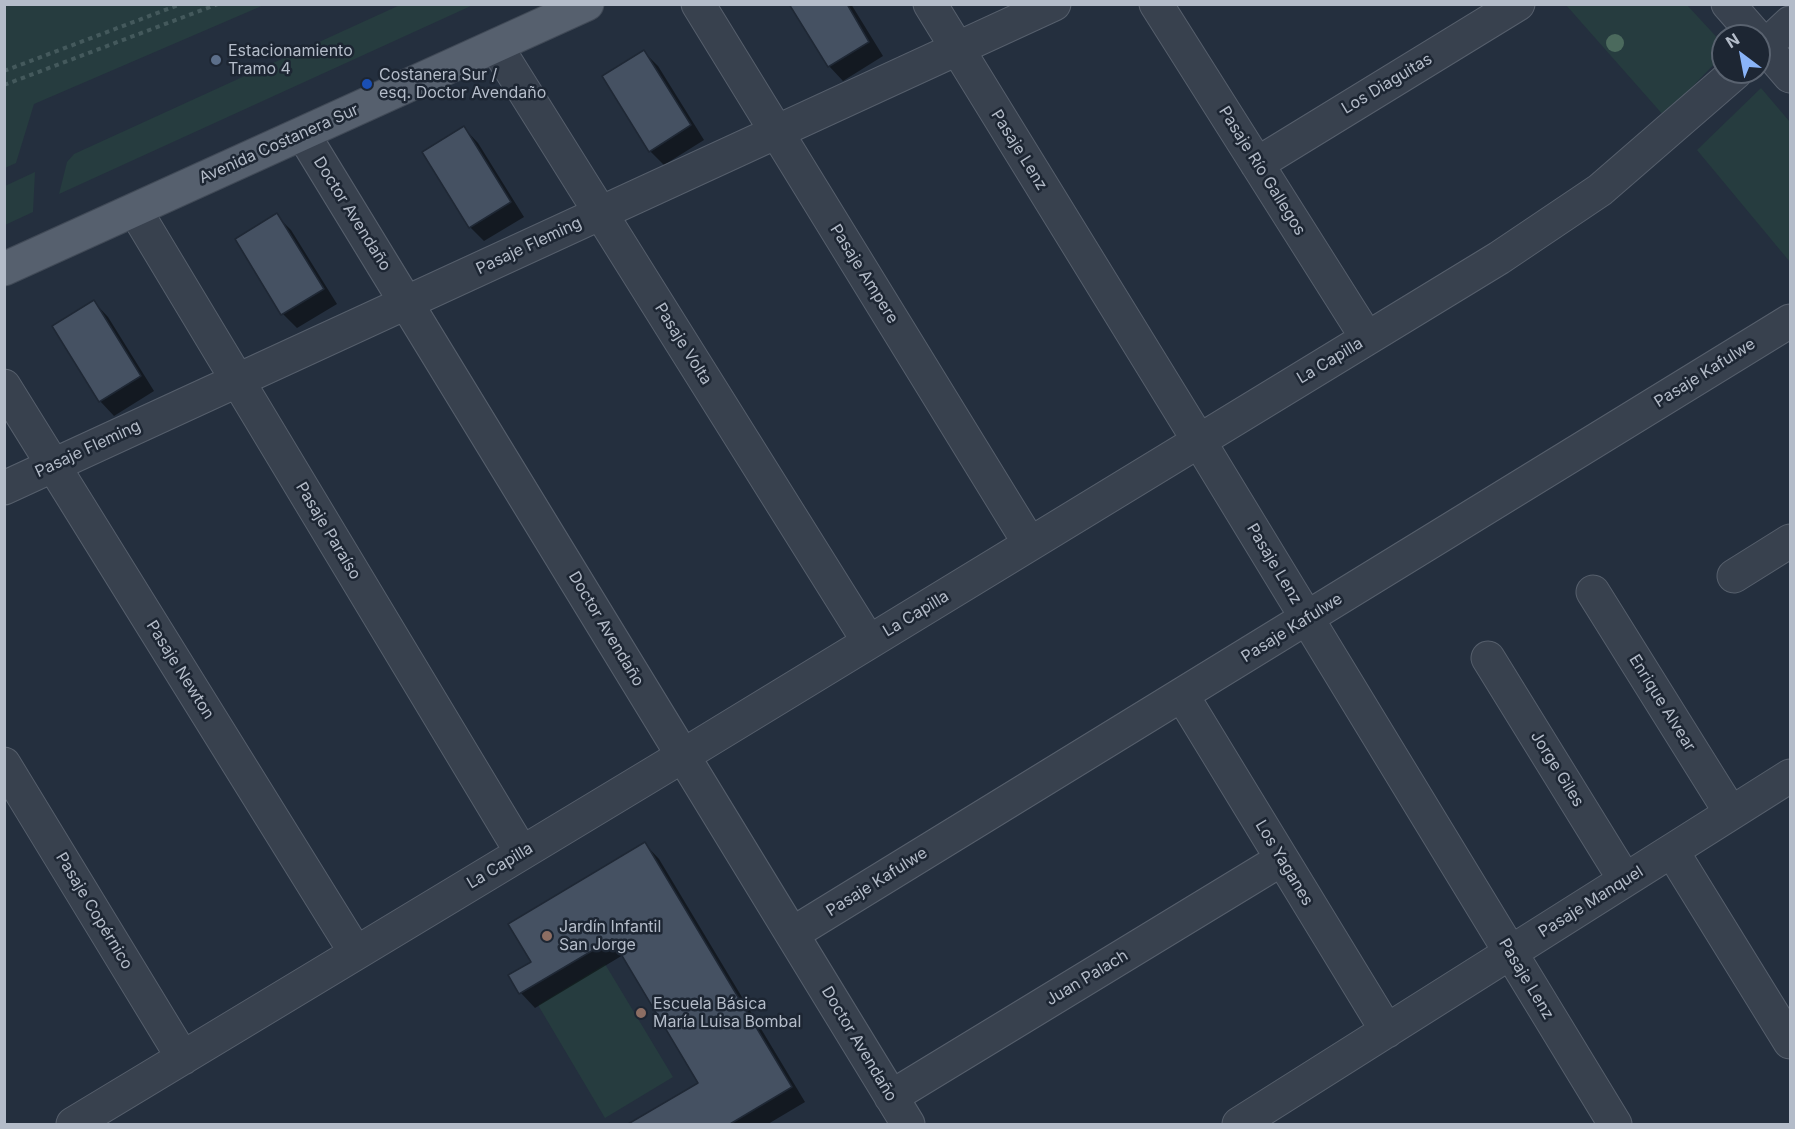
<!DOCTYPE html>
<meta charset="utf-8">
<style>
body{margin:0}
#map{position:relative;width:1795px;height:1129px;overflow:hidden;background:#242f3e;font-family:Inter,sans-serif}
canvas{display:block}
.frame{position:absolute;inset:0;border:6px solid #b4bcc9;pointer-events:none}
.north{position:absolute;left:1711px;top:24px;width:60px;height:60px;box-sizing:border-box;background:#1d2633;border:2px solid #59626f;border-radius:50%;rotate:328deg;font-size:16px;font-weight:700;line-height:24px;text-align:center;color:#b4bcc9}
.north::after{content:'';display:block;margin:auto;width:21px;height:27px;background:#8ab4f8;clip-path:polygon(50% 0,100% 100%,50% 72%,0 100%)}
</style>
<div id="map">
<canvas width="1795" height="1129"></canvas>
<div class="frame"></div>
<div class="north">N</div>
</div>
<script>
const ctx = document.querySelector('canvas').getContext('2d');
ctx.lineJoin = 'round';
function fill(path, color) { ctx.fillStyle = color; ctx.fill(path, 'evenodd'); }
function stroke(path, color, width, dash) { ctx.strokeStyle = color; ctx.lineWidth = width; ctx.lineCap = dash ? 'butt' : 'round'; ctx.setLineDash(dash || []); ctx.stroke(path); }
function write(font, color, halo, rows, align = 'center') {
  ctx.font = font + ' Inter,sans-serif'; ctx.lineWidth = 5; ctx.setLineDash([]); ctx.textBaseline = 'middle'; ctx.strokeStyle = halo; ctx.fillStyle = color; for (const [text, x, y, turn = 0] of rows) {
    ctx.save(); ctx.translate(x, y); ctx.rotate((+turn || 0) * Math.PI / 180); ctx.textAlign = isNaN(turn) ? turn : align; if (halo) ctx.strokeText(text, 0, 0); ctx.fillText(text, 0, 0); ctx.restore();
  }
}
fill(new Path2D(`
 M4 5 5 4 264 5 34 104 16 163 5 168Z
 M400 5H473L59 194 67 162 74 154Z
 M1566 5H1687L1723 44V55L1664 116Z
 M1761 88 1790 122V262L1697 150Z
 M35 172 33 212 5 225V186Z
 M605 964 673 1077 605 1118 538 1005Z`), '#263c3f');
fill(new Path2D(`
 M791 4H851L883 56 843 81 829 66Z
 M644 52 658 66 704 140 664 165 650 151Z
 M464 128 478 143 524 217 484 241 470 227Z
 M276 215 291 230 337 304 297 328 283 314 237 240Z
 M94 302 108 317 154 391 114 416 100 401Z
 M645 844 659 859 805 1102 768 1124H631L700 1083 623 955 535 1008 521 993 510 976 533 963Z`), '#0007');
const building = new Path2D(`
 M789 4H847L869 42 828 67Z
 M644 50 691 125 649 152 602 76Z
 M464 126 511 202 469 228 422 152Z
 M277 213 324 289 281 315 235 239Z
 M94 300 141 376 99 402 52 326Z
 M645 842 792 1087 730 1124H628L698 1083 612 939 519 994 508 975 531 962 508 924Z`);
fill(building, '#455162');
stroke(building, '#1f2835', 1.5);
const minor = new Path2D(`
 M698 4 1030 544
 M930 4 1199 441 1615 1124
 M1156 4 1367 338
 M1728 4 1756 36
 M1759 40 1790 76
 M496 46 869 642
 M1759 52 1790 23
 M303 134 908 1124
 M1257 164 1518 4
 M135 210 522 853
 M4 386 356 953
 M4 488 1054 4
 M1734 576 1790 541
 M1593 592 1731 813
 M1488 658 1625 880
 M1182 695 1387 1031
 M4 764 183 1058
 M1672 851 1790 1042
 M792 934 1790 321
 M891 1097 1282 859
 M73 1124 666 766 1499 258 1600 190 1736 72
 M1239 1124 1790 776`);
const major = new Path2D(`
 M4 269 587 4`);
stroke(minor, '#565f6c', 35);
stroke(major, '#414a57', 35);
stroke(new Path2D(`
 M4 71 181 4
 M4 85 218 4`), '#44595c', 4, [4.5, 4.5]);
stroke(minor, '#38414e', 33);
stroke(major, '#56606e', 33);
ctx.fillStyle = '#4b6a5d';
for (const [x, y] of [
 [1615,43]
]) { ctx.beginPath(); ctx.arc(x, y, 9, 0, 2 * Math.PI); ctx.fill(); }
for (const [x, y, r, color] of [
 [216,60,6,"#5c6f8a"],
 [367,84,6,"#1a4fb4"],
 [547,936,6,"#8d6e63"],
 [641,1013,6,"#8d6e63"]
]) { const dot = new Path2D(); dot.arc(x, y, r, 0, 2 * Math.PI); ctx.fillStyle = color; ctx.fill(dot); stroke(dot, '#1d2633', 2); }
write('16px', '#b4bcc9', '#1d2633', [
 ["Estacionamiento",228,51],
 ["Tramo 4",228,69],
 ["Costanera Sur /",379,75],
 ["esq. Doctor Avendaño",379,93],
 ["Jardín Infantil",559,927],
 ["San Jorge",559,945],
 ["Escuela Básica",653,1004],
 ["María Luisa Bombal",653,1022]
], 'left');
write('16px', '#b4bcc9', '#1d2633', [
 ["Los Diaguitas",1387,84,-31],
 ["Avenida Costanera Sur",279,144,-24],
 ["Pasaje Lenz",1019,150,58],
 ["Pasaje Río Gallegos",1262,171,58],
 ["Doctor Avendaño",352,214,58],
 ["Pasaje Fleming",529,246,-25],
 ["Pasaje Ampere",864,274,58],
 ["Pasaje Volta",683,344,58],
 ["La Capilla",1330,361,-31],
 ["Pasaje Kafulwe",1705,373,-32],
 ["Pasaje Fleming",88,449,-25],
 ["Pasaje Paraíso",328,531,59],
 ["Pasaje Lenz",1274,564,59],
 ["La Capilla",916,614,-31],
 ["Pasaje Kafulwe",1292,628,-32],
 ["Doctor Avendaño",606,629,59],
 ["Pasaje Newton",180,670,58],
 ["Enrique Alvear",1662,703,58],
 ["Jorge Giles",1557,769,58],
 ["Los Yaganes",1284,863,59],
 ["La Capilla",500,866,-31],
 ["Pasaje Kafulwe",877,882,-32],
 ["Pasaje Manquel",1591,902,-32],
 ["Pasaje Copérnico",94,911,59],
 ["Juan Palach",1087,978,-31],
 ["Pasaje Lenz",1526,979,59],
 ["Doctor Avendaño",859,1044,59]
]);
</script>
